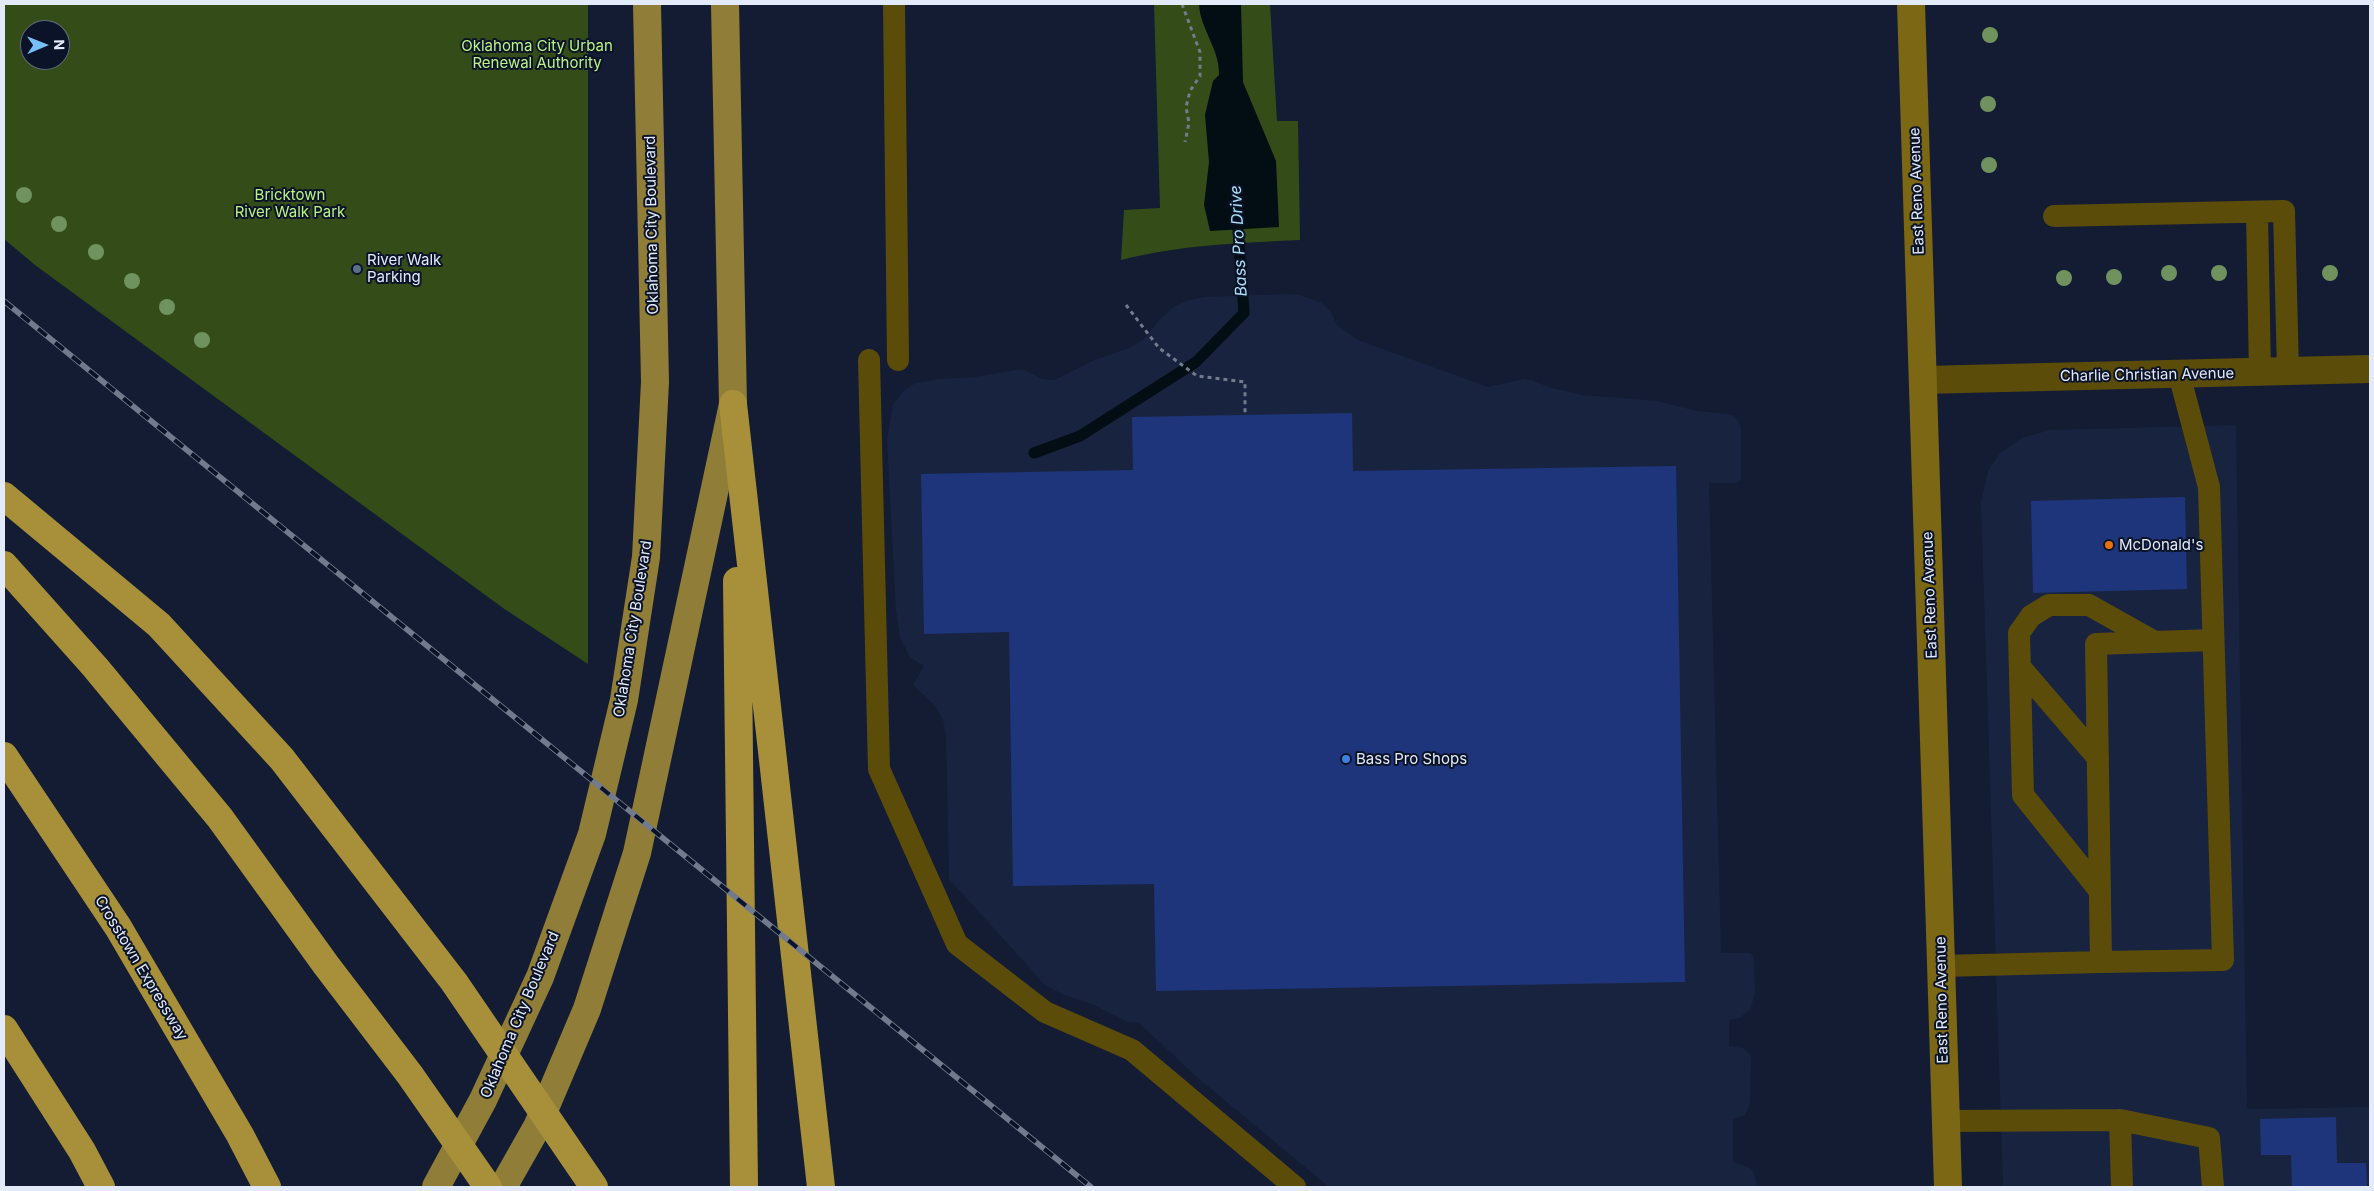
<!DOCTYPE html>
<style>
body{margin:0}
#map{position:relative;width:2374px;height:1191px;overflow:hidden;background:#131c32;font-family:Inter,sans-serif}
canvas{display:block}
.frame{position:absolute;inset:0;border:5px solid #e3eaf9;pointer-events:none}
.north{position:absolute;left:20px;top:20px;width:50px;height:50px;box-sizing:border-box;background:#0b1328;border:1px solid #61697c;border-radius:50%;rotate:89deg;font-size:14px;font-weight:700;line-height:20px;text-align:center;color:#e3eaf9}
.north::after{content:'';display:block;margin:auto;width:18px;height:22px;background:#77c0f7;clip-path:polygon(50% 0,100% 100%,50% 72%,0 100%)}
</style>
<div id="map">
<canvas width="2374" height="1191"></canvas>
<div class="frame"></div>
<div class="north">N</div>
</div>
<script>
const ctx = document.querySelector('canvas').getContext('2d');
ctx.lineJoin = 'round';
function fill(path, color) { ctx.fillStyle = color; ctx.fill(path, 'evenodd'); }
function stroke(path, color, width, dash) { ctx.strokeStyle = color; ctx.lineWidth = width; ctx.lineCap = dash ? 'butt' : 'round'; ctx.setLineDash(dash || []); ctx.stroke(path); }
function write(font, color, halo, rows, align = 'center') {
  ctx.font = font + ' Inter,sans-serif'; ctx.lineWidth = 4; ctx.setLineDash([]); ctx.textBaseline = 'middle'; ctx.strokeStyle = halo; ctx.fillStyle = color; for (const [text, x, y, turn = 0] of rows) {
    ctx.save(); ctx.translate(x, y); ctx.rotate((+turn || 0) * Math.PI / 180); ctx.textAlign = isNaN(turn) ? turn : align; if (halo) ctx.strokeText(text, 0, 0); ctx.fillText(text, 0, 0); ctx.restore();
  }
}
fill(new Path2D(`
 M1287 294 1300 295 1322 303 1330 311 1337 325 1358 340 1488 387 1524 379 1532 380 1548 387 1582 395 1657 401 1697 411 1727 414 1733 415 1739 422 1741 428V480L1736 483H1709L1721 953H1750L1753 955 1754 962 1755 993 1751 1008 1740 1018 1729 1020V1046L1743 1048 1751 1055 1750 1104 1745 1115 1733 1119V1162L1748 1167 1754 1172 1757 1187H1329L1199 1079 1139 1023 1127 1022 1094 1005 1064 995 1045 985 949 879 946 735 943 720 935 706 913 685 924 666 910 657 900 638 896 611 887 440 893 405 905 389 916 383 939 379 975 377 1022 369 1042 379 1055 380 1095 360 1129 348 1143 340 1162 317 1175 306 1189 300 1205 297Z
 M2236 425 2247 1109 2370 1107V1187H2003L1981 502 1988 471 2000 453 2022 438 2050 430Z`), '#18233f');
fill(new Path2D(`
 M4 4H588V664L503 608 35 265 4 239ZM30 30H60V60H30Z
 M1154 4H1270L1277 121H1298L1300 240C1239 243 1180 245 1121 260L1124 210 1160 208Z`), '#344d18');
fill(new Path2D(`
 M1199 4H1241L1243 82 1276 161 1279 227 1210 231 1204 205 1209 162 1205 115 1213 81 1219 75C1220 49 1200 29 1199 4Z`), '#020e14');
stroke(new Path2D(`
 M1034 453 1080 436 1196 362 1244 313 1237 215`), '#020e14', 11);
fill(new Path2D(`
 M1352 413 1353 471 1676 466 1685 982 1156 991 1154 884 1013 886 1009 632 924 634 921 474 1133 470 1132 417Z
 M2185 497 2187 589 2033 593 2031 501Z
 M2336 1117 2337 1163H2366L2367 1187H2292L2291 1155H2261L2260 1119Z`), '#1f357b');
stroke(new Path2D(`
 M1182 4 1200 52V76L1190 91 1186 107 1189 123 1185 142
 M1126 305 1159 348 1197 376 1245 382V415`), '#737b8d', 3, [4, 4]);
stroke(new Path2D(`
 M894 4 898 360
 M2257 212 2260 372
 M2054 216 2284 211 2288 371
 M869 360 879 769 957 944 1045 1012 1132 1050 1295 1187
 M2179 374 2209 487 2223 960 2101 962 2096 644 2213 640
 M2020 667 2098 758
 M2100 891 2023 795 2019 633 2031 616 2049 605H2089L2155 642
 M1941 966 2101 962
 M2120 1120 2122 1187
 M1944 1121 2120 1120 2209 1138 2213 1187`), '#5c4c0a', 22);
stroke(new Path2D(`
 M1923 380 2370 369`), '#5c4c0a', 28);
stroke(new Path2D(`
 M1911 4 1948 1187`), '#7c6715', 28);
stroke(new Path2D(`
 M436 1187 483 1100 540 977 592 834 624 700 646 557 655 382 647 4
 M503 1187 537 1127 587 1009 637 853 733 404 725 4`), '#907d37', 28);
stroke(new Path2D(`
 M733 404 821 1187
 M4 496 159 625 282 759 454 982 594 1187
 M4 565 95 667 220 818 326 965 410 1075 488 1187
 M737 581 744 1187
 M4 756 118 927 240 1135 267 1187
 M4 1029 82 1151 101 1187`), '#a79039', 28);
const rail = new Path2D(`
 M4 301 1091 1187`);
stroke(rail, '#727a8d', 5.5);
stroke(rail, '#0b1328', 4, [11]);
ctx.fillStyle = '#70925f';
for (const [x, y] of [
 [1990,35],
 [1988,104],
 [1989,165],
 [24,195],
 [59,224],
 [96,252],
 [2169,273],
 [2219,273],
 [2330,273],
 [2114,277],
 [2064,278],
 [132,281],
 [167,307],
 [202,340]
]) { ctx.beginPath(); ctx.arc(x, y, 8, 0, 2 * Math.PI); ctx.fill(); }
for (const [x, y, r, color] of [
 [357,269,5,"#5c6f8a"],
 [2109,545,5,"#e8710a"],
 [1346,759,5,"#3f7fe0"]
]) { const dot = new Path2D(); dot.arc(x, y, r, 0, 2 * Math.PI); ctx.fillStyle = color; ctx.fill(dot); stroke(dot, '#0b1328', 2); }
write('15px', '#bcf384', '#0b1328', [
 ["Oklahoma City Urban",537,46],
 ["Renewal Authority",537,63],
 ["Bricktown",290,195],
 ["River Walk Park",290,212]
]);
write('15px', '#e3eaf9', '#0b1328', [
 ["East Reno Avenue",1917,191,-92],
 ["Oklahoma City Boulevard",652,225,-91],
 ["Charlie Christian Avenue",2147,375,-1],
 ["East Reno Avenue",1930,595,-92],
 ["Oklahoma City Boulevard",633,629,-81],
 ["Crosstown Expressway",141,968,59],
 ["East Reno Avenue",1942,1000,-91],
 ["Oklahoma City Boulevard",520,1015,-67]
]);
write('15px', '#e3eaf9', '#0b1328', [
 ["River Walk",367,260],
 ["Parking",367,277],
 ["McDonald's",2119,545],
 ["Bass Pro Shops",1356,759]
], 'left');
write('italic 16px', '#ade0f6', '#0b1328', [
 ["Bass Pro Drive",1239,241,-93]
]);
</script>
